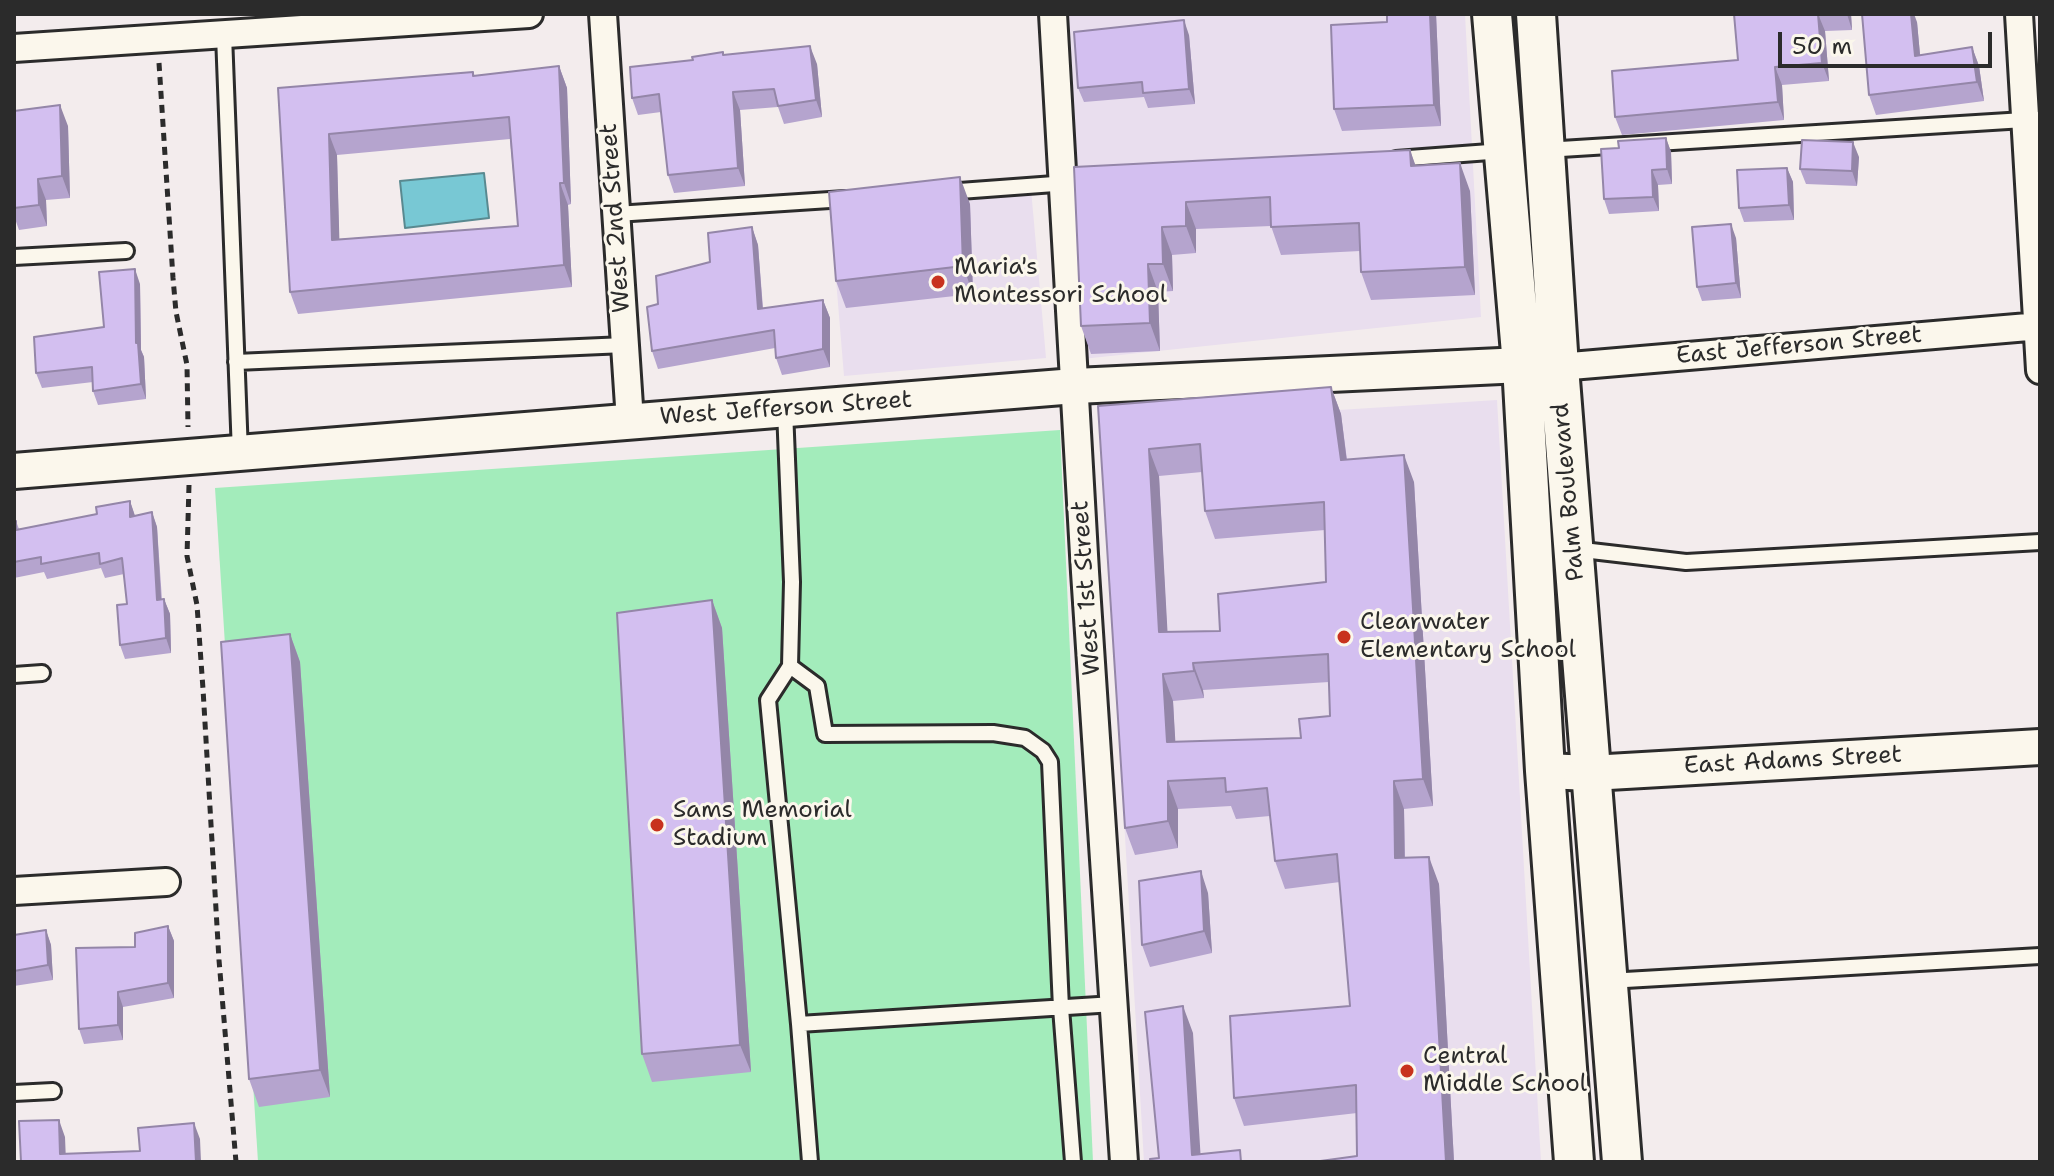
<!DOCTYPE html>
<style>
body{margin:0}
#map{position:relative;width:2054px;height:1176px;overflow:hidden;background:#f3eced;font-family:"Shantell Sans",sans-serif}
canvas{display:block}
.frame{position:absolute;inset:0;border:16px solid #2b2b2b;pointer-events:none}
.scale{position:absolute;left:1778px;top:32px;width:214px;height:36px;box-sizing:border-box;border:4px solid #2b2b2b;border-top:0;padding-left:10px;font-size:24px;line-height:28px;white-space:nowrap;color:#2b2b2b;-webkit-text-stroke:6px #fbf7ec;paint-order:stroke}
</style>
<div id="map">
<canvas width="2054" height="1176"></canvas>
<div class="frame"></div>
<div class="scale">50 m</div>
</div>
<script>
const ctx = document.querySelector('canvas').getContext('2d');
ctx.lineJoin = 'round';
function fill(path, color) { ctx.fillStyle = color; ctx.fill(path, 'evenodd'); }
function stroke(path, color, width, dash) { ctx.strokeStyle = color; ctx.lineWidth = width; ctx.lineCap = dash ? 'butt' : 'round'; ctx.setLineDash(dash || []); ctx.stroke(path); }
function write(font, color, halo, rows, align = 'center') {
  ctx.font = font + ' "Shantell Sans",sans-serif'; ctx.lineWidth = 6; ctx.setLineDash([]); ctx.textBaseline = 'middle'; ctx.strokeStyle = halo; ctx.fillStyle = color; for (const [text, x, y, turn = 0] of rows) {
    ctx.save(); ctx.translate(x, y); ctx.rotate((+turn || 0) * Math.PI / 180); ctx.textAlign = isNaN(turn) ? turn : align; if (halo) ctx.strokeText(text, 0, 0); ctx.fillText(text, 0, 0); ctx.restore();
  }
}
fill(new Path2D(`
 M1062 14H1465L1481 317 1082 359Z
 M1031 189 1046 358 844 376 830 207Z
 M1497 400 1541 1162H1144L1101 425Z`), '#e9deee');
fill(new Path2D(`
 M1060 430 1093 1162H258L215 488Z`), '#a3ecbb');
const water = new Path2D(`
 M484 173 489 218 405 228 400 181Z`);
fill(water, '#78c8d4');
stroke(water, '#598990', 2);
const service = new Path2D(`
 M224 35 240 453
 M1545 150 2040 119
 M1396 159 1503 151
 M946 192 1068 183
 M616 214 845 199
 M14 257 126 251
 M236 362 625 345
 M785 410 792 582 790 666 768 700 799 1024 1114 1004
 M1574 549 1686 562 2040 542
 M790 666 817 686 825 734 993 733 1025 738 1043 751 1050 762 1061 1008 1073 1162
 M14 675 42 673
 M1608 981 2040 956
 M799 1024 810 1162
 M14 1093 53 1091`);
const minor = new Path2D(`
 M603 14 630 421
 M1053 14 1085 572 1124 1162
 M2019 14 2040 370
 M14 48 529 14
 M1559 367 2040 326
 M14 891 166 882`);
const tertiary = new Path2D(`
 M14 471 1075 386 1522 365 1550 366
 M1545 771 1591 773 2040 747`);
const secondary = new Path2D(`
 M1492 14 1522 365 1545 771 1574 1162
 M1536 14 1559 367 1622 1162`);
stroke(service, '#2b2b2b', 20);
stroke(minor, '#2b2b2b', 32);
stroke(tertiary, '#2b2b2b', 40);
stroke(secondary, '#2b2b2b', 44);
stroke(new Path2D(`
 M159 63 173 278 176 312 187 365 188 427
 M189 485 187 556 197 605 203 689 219 960 236 1162`), '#2b2b2b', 5, [8, 6]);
stroke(service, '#fbf7ec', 14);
stroke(minor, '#fbf7ec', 26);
stroke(tertiary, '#fbf7ec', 34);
stroke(secondary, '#fbf7ec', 38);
fill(new Path2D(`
 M1387 14H1436L1441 126 1342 131 1334 109 1387 22Z
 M1734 14H1851L1852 30 1825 31 1829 81 1782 85 1784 120 1622 135 1615 117 1738 60Z
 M1917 22 1920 55 1972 47 1979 66 1984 101 1876 115 1869 95Z
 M1189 35 1195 104 1148 108 1144 97 1084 102 1078 88Z
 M723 52 724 55 817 64 822 117 784 124 778 107 740 110 745 186 674 193 668 175 661 112 638 115 632 98 693 60Z
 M559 66 567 88 571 204 568 205 572 287 298 314 290 292 278 88 473 72 475 76ZM510 139 518 226 339 239 337 155Z
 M14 111 68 126 70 198 46 200 47 226 19 230 14 216Z
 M1666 138 1671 152 1672 184 1658 185 1659 211 1609 214 1604 199Z
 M1410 150 1415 165 1470 191 1475 295 1371 300 1361 272 1360 251 1281 255 1271 226 1196 229V253L1172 255 1173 291 1158 292 1160 351 1091 354 1081 326 1074 167Z
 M1859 157 1857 186 1806 184 1800 169Z
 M1787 168 1793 182 1794 220 1744 222 1739 208Z
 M970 204 973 294 846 308 836 281Z
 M752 227 758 245 763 308 823 300 830 318V367L782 375 776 358 775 348 658 369 652 351 658 304Z
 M1736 238 1741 298 1702 301 1697 287Z
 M140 284 141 350 144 357 146 399 98 405 93 391V382L42 388 36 373 104 327Z
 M1331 387 1341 414 1347 460 1414 482 1433 806 1404 809 1405 857 1439 884 1454 1162H1313L1357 1156V1113L1244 1126 1234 1098 1350 1006 1340 882 1285 889 1275 861 1270 816 1236 819 1231 806 1178 809V848L1135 855 1125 828 1098 406ZM1202 472 1205 511 1215 539 1325 530 1326 582 1220 631 1167 632 1159 476ZM1329 682 1330 716 1301 738 1175 742 1173 701 1204 698 1203 690Z
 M130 501 135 516 152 512 157 527 162 600 164 599 170 614 171 653 125 659 120 645 127 604 124 574 105 578 101 568 47 579 44 572 14 578V521H16L19 529 97 514Z
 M712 600 722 628 751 1072 652 1082 642 1054Z
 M290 634 300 662 330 1097 259 1107 249 1079Z
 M1208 893 1212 953 1150 967 1142 945Z
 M168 926 174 941V998L123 1007V1040L84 1044 79 1029 135 947Z
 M46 930 51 945 53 980 14 986V935Z`), '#b5a4ce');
fill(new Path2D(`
 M1430 14H1436L1441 126 1434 105Z
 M1818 14 1825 31 1829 81 1822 63Z
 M1847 14H1851L1852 30Z
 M1911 14H1914L1917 22 1922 76 1915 56Z
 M1184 20 1189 35 1195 104 1189 89Z
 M810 46 817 64 822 117 816 100Z
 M1972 47 1979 66 1984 101 1977 82Z
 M559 66 567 88 571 204 564 183Z
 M1775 67 1782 85 1784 120 1778 102Z
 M733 92 740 110 745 186 738 168Z
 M60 105 68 126 70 198 62 176Z
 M329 134 337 155 340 261 332 240Z
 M1666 138 1671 152 1672 184 1667 169Z
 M1853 142 1859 157 1857 186 1852 171Z
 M1410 150 1420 178 1411 166Z
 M1460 163 1470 191 1475 295 1465 267Z
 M1787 168 1793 182 1794 220 1789 205Z
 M1652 170 1658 185 1659 211 1653 197Z
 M960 177 970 204 973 294 963 266Z
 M38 179 46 200 47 226 39 205Z
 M560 183 568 205 572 287 564 265Z
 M1186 202 1196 229V253L1186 226Z
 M1731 224 1736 238 1741 298 1736 283Z
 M752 227 758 245 764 327 758 309Z
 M1162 227 1172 255 1173 291 1163 264Z
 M1148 264 1158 292 1160 351 1150 323Z
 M135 269 140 284 141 350 144 357 146 399 141 384 136 343Z
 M823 300 830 318V367L823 349Z
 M1331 387 1341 414 1350 487 1341 460Z
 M1149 449 1159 476 1169 659 1159 632Z
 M1404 455 1414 482 1433 806 1423 779Z
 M130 501 135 516 130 517Z
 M152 512 157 527 162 615 157 600Z
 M164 599 170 614 171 653 166 638Z
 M712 600 722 628 751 1072 740 1045Z
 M290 634 300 662 330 1097 320 1070Z
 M1193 663 1203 690 1204 698 1194 671Z
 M1163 674 1173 701 1177 770 1167 742Z
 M1168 781 1178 809V848L1168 821Z
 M1394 781 1404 809 1405 885 1395 858Z
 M1429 857 1439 884 1454 1162H1446Z
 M1201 871 1208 893 1212 953 1204 931Z
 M168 926 174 941V998L168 983Z
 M46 930 51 945 53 980 48 965Z
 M118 992 123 1007V1040L118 1025Z
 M1183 1006 1193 1033 1201 1162 1192 1155Z
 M59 1120 65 1137 66 1162 60 1154Z
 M194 1123 200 1139 201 1162H196Z`), '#9486a8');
const building = new Path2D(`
 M1387 14H1430L1434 105 1334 109 1331 25 1387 22Z
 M1734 14H1818L1822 63 1775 67 1778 102 1615 117 1612 71 1738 60Z
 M1862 14H1911L1915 56 1972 47 1977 82 1869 95Z
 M1184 20 1189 89 1143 93 1142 82 1078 88 1074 32Z
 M810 46 816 100 778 106 774 89 733 92 738 168 668 175 659 94 632 98 630 67 693 60 692 57 723 52V55Z
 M559 66 564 183H560L564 265 290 292 278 88 473 72V76ZM509 117 518 226 332 240 329 134Z
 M60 105 62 176 38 179 39 205 14 208V111Z
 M1666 138 1667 169 1652 170 1653 197 1604 199 1601 149 1619 148 1618 141Z
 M1802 140 1853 142 1852 171 1800 169Z
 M1410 150 1411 166 1460 163 1465 267 1361 272 1359 223 1271 227 1270 197 1186 202V226L1162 227 1163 264H1148L1150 323 1081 326 1074 167Z
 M1787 168 1789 205 1739 208 1737 170Z
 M960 177 963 266 836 281 829 192Z
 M1731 224 1736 283 1697 287 1692 227Z
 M752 227 758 309 823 300V349L776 358 774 330 652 351 647 307 658 304 656 276 710 262 708 233Z
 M135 269 136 343H138L141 384 93 391 92 367 36 373 34 337 104 327 99 272Z
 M1331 387 1341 460 1404 455 1423 779 1394 781 1395 858 1429 857 1446 1162H1313L1357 1156 1356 1085 1234 1098 1230 1016 1350 1006 1337 854 1275 861 1267 788 1226 792 1225 778 1168 781V821L1125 828 1098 406ZM1200 444 1205 511 1324 502 1326 582 1218 594 1220 631 1159 632 1149 449ZM1328 654 1330 716 1299 719 1301 738 1167 742 1163 674 1194 671 1193 663Z
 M130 501V517L152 512 157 600 164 599 166 638 120 645 117 605 127 604 122 558 100 564 99 553 41 564V557L14 562V521H16V530L97 514 96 507Z
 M712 600 740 1045 642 1054 617 613Z
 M290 634 320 1070 249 1079 221 642Z
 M1201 871 1204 931 1142 945 1139 881Z
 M168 926V983L118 992V1025L79 1029 76 948 135 947V933Z
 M46 930 48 965 14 971V935Z
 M1183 1006 1192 1155 1240 1150 1241 1162H1151L1150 1159 1159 1158 1145 1012Z
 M59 1120 60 1154 140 1151 138 1128 194 1123 196 1162H18H21L19 1121Z`);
fill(building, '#d3bff0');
stroke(building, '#9486a8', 2);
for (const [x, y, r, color] of [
 [938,282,8,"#c8321e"],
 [1344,637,8,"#c8321e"],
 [657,825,8,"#c8321e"],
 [1407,1071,8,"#c8321e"]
]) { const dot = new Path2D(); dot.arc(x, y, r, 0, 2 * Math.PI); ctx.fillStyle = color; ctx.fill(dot); stroke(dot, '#fbf7ec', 3); }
write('24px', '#2b2b2b', '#fbf7ec', [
 ["West 2nd Street",616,218,-94],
 ["East Jefferson Street",1799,346,-5],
 ["West Jefferson Street",786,409,-4],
 ["Palm Boulevard",1569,492,-95],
 ["West 1st Street",1087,588,-94],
 ["East Adams Street",1793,761,-3]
]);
write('24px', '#2b2b2b', '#fbf7ec', [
 ["Maria's",954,268],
 ["Montessori School",954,296],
 ["Clearwater",1360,623],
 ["Elementary School",1360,651],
 ["Sams Memorial",673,811],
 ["Stadium",673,839],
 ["Central",1423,1057],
 ["Middle School",1423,1085]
], 'left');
</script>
